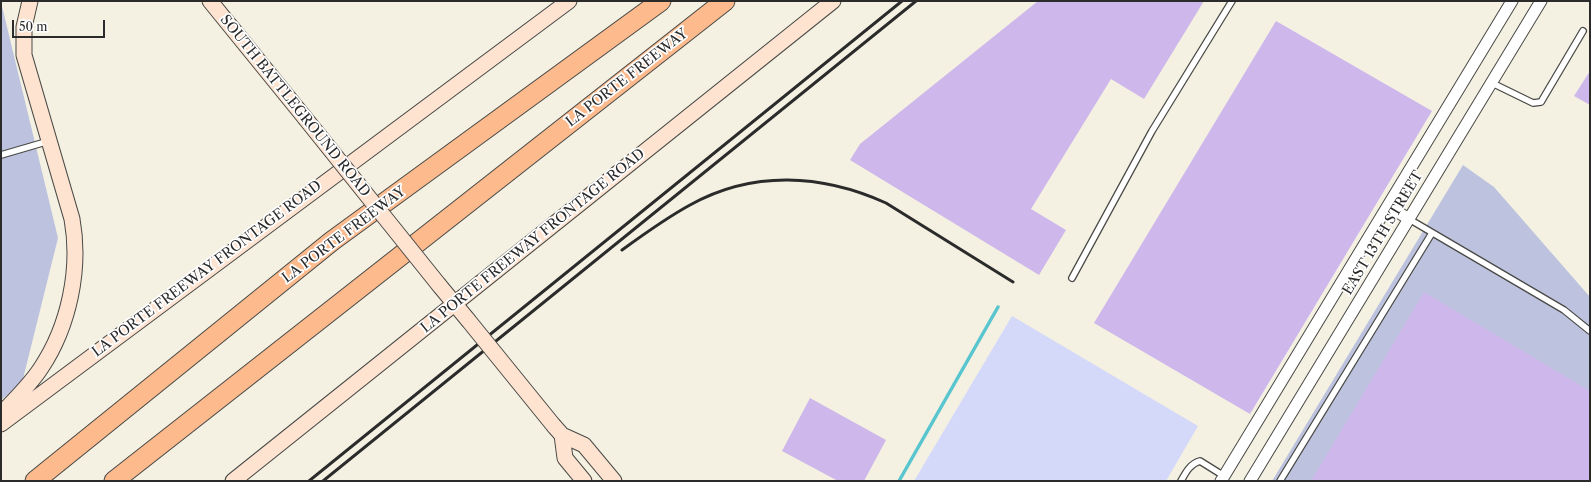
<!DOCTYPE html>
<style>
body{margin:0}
#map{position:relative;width:1591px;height:482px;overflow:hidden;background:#f4f1e2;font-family:"Libre Caslon Text",serif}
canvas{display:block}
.frame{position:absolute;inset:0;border:2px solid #2b2b2b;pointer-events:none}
.scale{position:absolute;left:12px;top:20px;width:93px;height:18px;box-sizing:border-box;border:2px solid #2b2b2b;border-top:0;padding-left:5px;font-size:12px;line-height:14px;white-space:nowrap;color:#2b2b2b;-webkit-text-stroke:3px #fff;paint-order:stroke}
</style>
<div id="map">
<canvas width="1591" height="482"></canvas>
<div class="frame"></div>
<div class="scale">50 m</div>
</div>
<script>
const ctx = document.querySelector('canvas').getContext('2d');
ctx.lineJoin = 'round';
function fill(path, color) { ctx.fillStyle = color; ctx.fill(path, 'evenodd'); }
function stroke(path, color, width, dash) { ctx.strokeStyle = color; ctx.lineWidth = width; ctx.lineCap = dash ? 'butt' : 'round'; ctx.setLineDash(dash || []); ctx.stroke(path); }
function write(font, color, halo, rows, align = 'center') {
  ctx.font = font + ' "Libre Caslon Text",serif'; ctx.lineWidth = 3.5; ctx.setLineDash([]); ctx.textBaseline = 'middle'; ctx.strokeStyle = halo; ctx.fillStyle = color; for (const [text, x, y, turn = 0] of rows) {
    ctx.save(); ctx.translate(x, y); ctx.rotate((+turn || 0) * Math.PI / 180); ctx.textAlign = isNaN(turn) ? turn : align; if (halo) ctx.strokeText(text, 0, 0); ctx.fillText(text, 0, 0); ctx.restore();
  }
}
fill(new Path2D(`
 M1012 316 1198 426 1166 481H914Z`), '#d4d8f9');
fill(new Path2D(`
 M1 2 58 238 22 383 1 400Z
 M1463 165 1494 187 1590 297V481H1272Z`), '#bdc3de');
stroke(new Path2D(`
 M899 481 998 307`), '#59c6cf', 3.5);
fill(new Path2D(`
 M1038 1H1204L1144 99 1111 79 1031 209 1066 230 1039 275 850 160 860 144Z
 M1276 21 1432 111 1250 414 1094 323Z
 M1590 71V105L1574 96Z
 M1424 292 1590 391V481H1311Z
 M810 398 886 440 864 481H838L782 451Z`), '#ceb8eb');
const service = new Path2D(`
 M1492 83 1533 103 1541 102 1583 31
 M1 155 49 141
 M1409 219 1564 310 1590 331
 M1072 278 1152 131 1232 1
 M1181 481C1186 472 1190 464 1200 461L1224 476
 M1280 481 1432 233`);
const minor = new Path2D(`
 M1388 206 1409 219
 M1221 481 1512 1
 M1250 481 1541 1`);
const secondary = new Path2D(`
 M210 1 305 118
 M439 285 468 320
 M1 414C15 399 30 385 41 368 69 326 81 269 72 219L24 55V27L30 1
 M1 424 569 1
 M554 426 562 435 584 445 614 481
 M562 435 565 458 584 481
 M233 481 833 1`);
const motorway = new Path2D(`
 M35 481 332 241 661 1
 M114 481 725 1`);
stroke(service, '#494946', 8);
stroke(minor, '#494946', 13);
stroke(secondary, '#494946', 17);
stroke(motorway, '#494946', 21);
stroke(service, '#fff', 5.5);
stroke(minor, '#fff', 11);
stroke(secondary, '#fee3d1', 15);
stroke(motorway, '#fcba8d', 19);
stroke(new Path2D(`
 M622 250C644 234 666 218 690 205 753 170 822 174 886 203L1013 282
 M309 481 902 1
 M323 481 916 1`), '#2b2b2b', 3);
const secondaryBridge = new Path2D(`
 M305 118 439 285
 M468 320 554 426`);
stroke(secondaryBridge, '#494946', 17, []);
stroke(secondaryBridge, '#fee3d1', 15);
write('14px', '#2b2b2b', '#fff', [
 ["LA PORTE FREEWAY",627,78,-38],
 ["SOUTH BATTLEGROUND ROAD",295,106,51],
 ["EAST 13TH STREET",1383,233,-59],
 ["LA PORTE FREEWAY",344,235,-37],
 ["LA PORTE FREEWAY FRONTAGE ROAD",533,241,-39],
 ["LA PORTE FREEWAY FRONTAGE ROAD",207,269,-37]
]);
</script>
